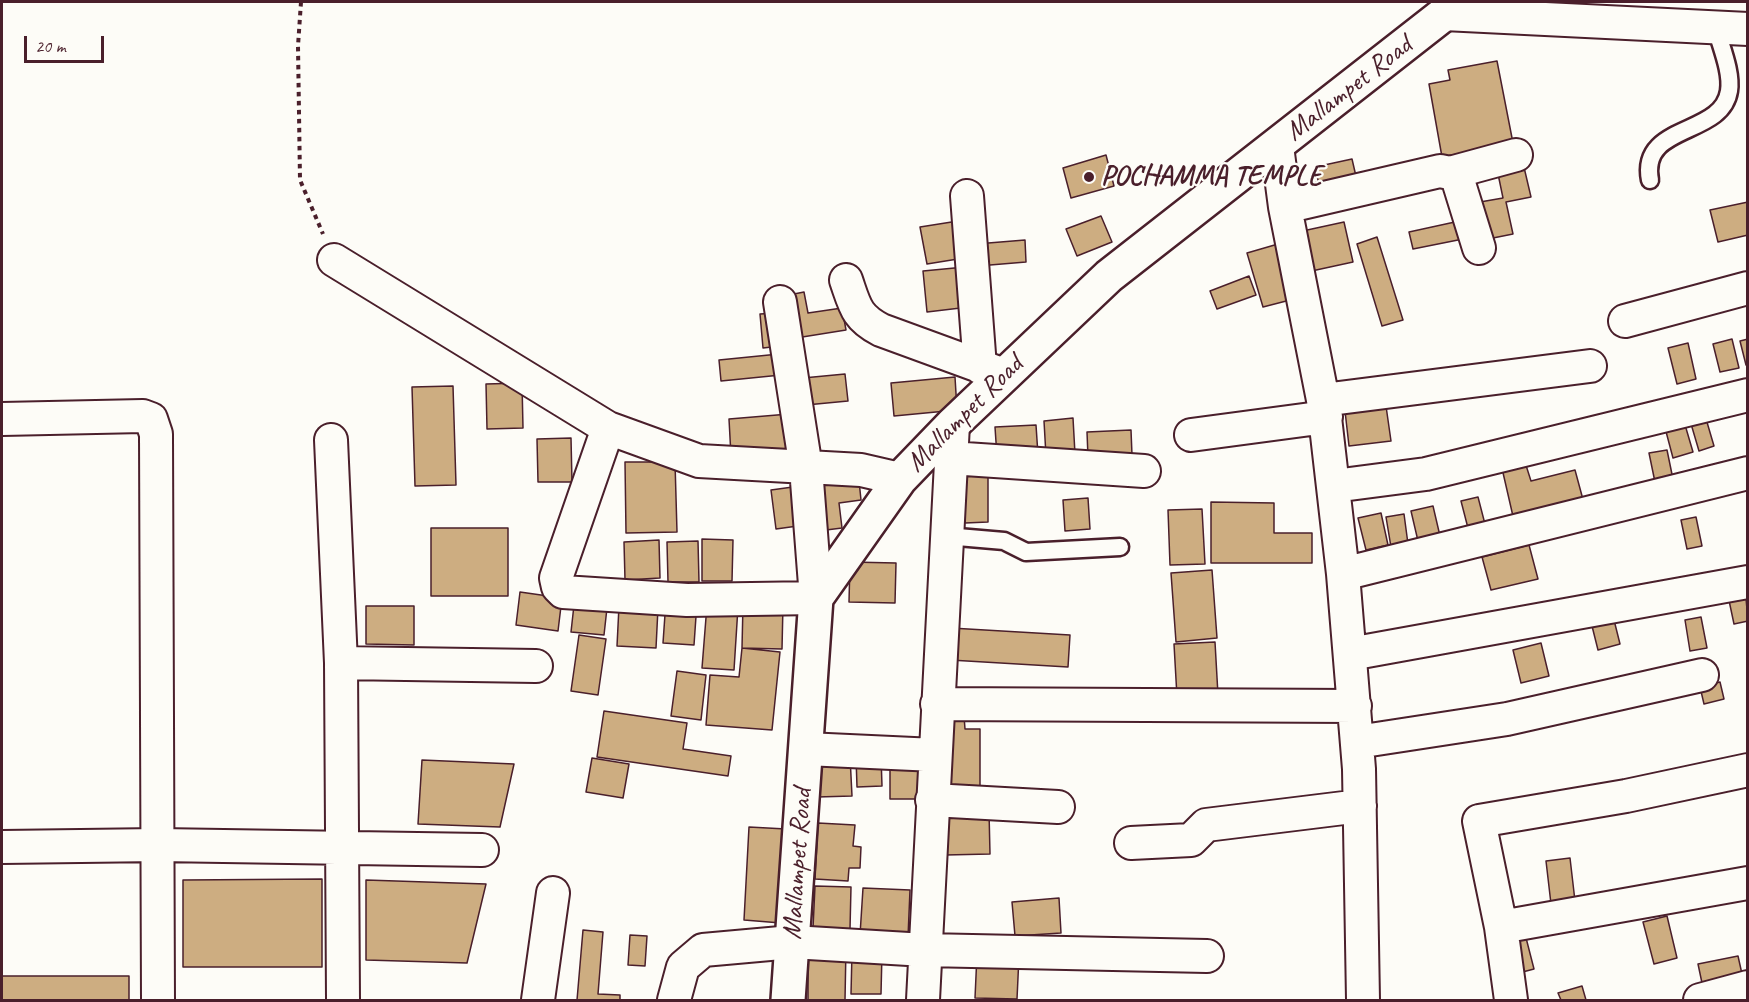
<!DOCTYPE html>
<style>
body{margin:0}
#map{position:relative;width:1749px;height:1002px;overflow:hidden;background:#fdfcf7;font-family:Caveat,sans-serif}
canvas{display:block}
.frame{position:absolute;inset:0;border:3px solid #4a1f2b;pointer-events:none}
.scale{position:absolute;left:24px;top:36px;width:80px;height:27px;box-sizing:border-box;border:3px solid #4a1f2b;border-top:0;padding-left:8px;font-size:18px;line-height:21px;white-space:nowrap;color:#4a1f2b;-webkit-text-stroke:4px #fdfcf7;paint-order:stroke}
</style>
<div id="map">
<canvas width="1749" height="1002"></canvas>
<div class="frame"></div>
<div class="scale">20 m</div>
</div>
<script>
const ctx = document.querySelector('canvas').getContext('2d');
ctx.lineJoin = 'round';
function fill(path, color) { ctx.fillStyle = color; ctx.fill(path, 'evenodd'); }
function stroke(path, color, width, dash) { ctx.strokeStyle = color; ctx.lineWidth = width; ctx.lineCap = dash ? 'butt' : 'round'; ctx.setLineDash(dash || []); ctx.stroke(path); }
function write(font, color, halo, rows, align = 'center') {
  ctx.font = font + ' Caveat,sans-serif'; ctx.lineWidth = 4.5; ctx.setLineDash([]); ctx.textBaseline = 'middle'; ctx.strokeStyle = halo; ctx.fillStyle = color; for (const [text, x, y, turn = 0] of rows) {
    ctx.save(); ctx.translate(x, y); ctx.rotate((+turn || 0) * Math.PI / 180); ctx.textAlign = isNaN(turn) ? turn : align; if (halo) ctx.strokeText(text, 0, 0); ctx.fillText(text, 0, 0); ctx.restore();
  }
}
const building = new Path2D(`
 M1497 61 1513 143 1442 157 1429 84 1450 80 1448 70Z
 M1106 155 1114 186 1071 198 1063 168Z
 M1352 159 1358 185 1321 193 1315 167Z
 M1523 163 1531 197 1506 202 1513 234 1488 239 1480 202 1503 198 1497 169Z
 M1748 202V235L1718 242 1710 210Z
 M1101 216 1112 242 1077 256 1066 229Z
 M1464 220 1468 238 1413 249 1409 232Z
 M958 221 964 258 927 264 920 227Z
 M1344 222 1353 262 1307 272 1298 232Z
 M1377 237 1403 320 1382 326 1357 244Z
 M1025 240 1026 262 978 266 976 244Z
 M1278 244 1294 299 1263 307 1247 253Z
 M965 267 969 307 927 312 923 271Z
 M1249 276 1256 295 1217 309 1210 291Z
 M804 292 808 313 842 308 846 330 796 338 789 295Z
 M776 313 780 346 763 348 760 314Z
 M1732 339 1739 368 1720 372 1713 344Z
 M1748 339V365H1746L1740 341Z
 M1688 343 1696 379 1677 384 1668 348Z
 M779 354 781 375 721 381 719 360Z
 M845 374 848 401 806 405 803 378Z
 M955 377 957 410 894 416 891 383Z
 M522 383 523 428 487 429 486 384Z
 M453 386 456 485 415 486 412 387Z
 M1386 406 1391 441 1349 446 1345 411Z
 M1704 412 1714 446 1699 451 1689 417Z
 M789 414 792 452 731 456 729 419Z
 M1073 418 1075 454 1046 456 1044 421Z
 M1683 418 1693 452 1673 458 1664 424Z
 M1036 425 1038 455 997 457 995 427Z
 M1131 430 1132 455 1088 457 1087 432Z
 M571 438 572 482H538L537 439Z
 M1667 450 1674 484 1656 487 1649 453Z
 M1524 459 1531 481 1575 470 1585 507 1515 525 1501 464Z
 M625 462H675L677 532 626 533Z
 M858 471 861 500 839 503 842 528 818 531 811 476Z
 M965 472H988V522L965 523Z
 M800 486 805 525 776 529 771 490Z
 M1478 497 1486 528 1469 532 1461 501Z
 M1088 498 1090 529 1065 531 1063 500Z
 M1211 502 1274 503V533H1312V563H1211Z
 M1433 506 1440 536 1418 541 1411 511Z
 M1202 509 1205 564 1170 565 1168 510Z
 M1381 513 1388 545 1366 550 1358 518Z
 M1404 514 1408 544 1391 547 1386 517Z
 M1696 517 1702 546 1687 549 1681 520Z
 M431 528H508V596H431Z
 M702 539 733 540 732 581H702Z
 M659 540 660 578 625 580 624 542Z
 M698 541 699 582H668L667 542Z
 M1529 545 1538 579 1491 590 1482 557Z
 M850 562 896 563 895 603 849 602Z
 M1212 570 1217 638 1176 642 1171 573Z
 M1745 587 1748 621 1734 624 1727 591Z
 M520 592 562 598 558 631 516 625Z
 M575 596 608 599 604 635 571 632Z
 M666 600 697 602 694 645 663 643Z
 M743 604 783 605 782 649 742 648Z
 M707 605 738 607 734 670 702 668Z
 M366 606H414V645L366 644Z
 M619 606 658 608 656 648 617 646Z
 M1612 612 1620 644 1598 650 1590 618Z
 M1701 617 1707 648 1690 651 1685 620Z
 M951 628 1070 635 1068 667 950 660Z
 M579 635 606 639 598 695 571 691Z
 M1215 642 1218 695 1177 697 1174 644Z
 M1541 643 1549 676 1521 683 1513 650Z
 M742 648 780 652 772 730 706 725 710 675 739 677Z
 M677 671 706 675 701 720 671 716Z
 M1720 682 1724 699 1704 704 1700 687Z
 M604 711 687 723 683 749 731 756 728 776 597 757Z
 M948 716H964L965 729H980V798L948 799Z
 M850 756 852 796 817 797 816 757Z
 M881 756 882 786 857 787 856 757Z
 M890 757H921V799H890Z
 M592 758 629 764 623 798 586 792Z
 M422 760 514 764 500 827 418 824Z
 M989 811 990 854 945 855 944 812Z
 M818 823 855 825 853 846 861 847 860 868H849L848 881 815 879Z
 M749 827 786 829 781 923 744 920Z
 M1570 858 1575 901 1551 904 1546 861Z
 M322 879V967H183V880Z
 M366 880 486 884 467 963 366 960Z
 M815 886 851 887 850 929 813 928Z
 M863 888 910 890 908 937 860 935Z
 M1059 898 1061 933 1015 936 1012 902Z
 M1667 916 1677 958 1654 964 1643 922Z
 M583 930 603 932 598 994 620 995V1000H577Z
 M1524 930 1534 969 1515 974 1506 935Z
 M630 935 647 936 645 966 628 965Z
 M808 946 846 947 845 1000H808Z
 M852 952 882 953 881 994H851Z
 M977 954 1019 956 1017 999 975 998Z
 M1738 956 1742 974 1702 983 1698 964Z
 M2 976H129V1000H2Z
 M1582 986 1586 1000H1561L1558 993Z`);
fill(building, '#cdad81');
stroke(building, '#4a1f2b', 1.5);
const lane = new Path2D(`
 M1650 180C1639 123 1722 137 1729 91 1732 72 1721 47 1716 28
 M946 536 1004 541 1026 552 1120 547`);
const street = new Path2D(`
 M1444 14 1748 29
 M1277 146 1285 207 1323 400 1343 574 1359 769 1363 1000
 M1450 173 1516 155
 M967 196 980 367
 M1285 207 1440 171 1450 173 1457 177 1479 248
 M334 260 608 428 699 461 861 470 900 479
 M846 280C855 306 856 317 881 330L1004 375
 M1625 321 1748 288
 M1323 400 1590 366
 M2 419 143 416 151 419 156 434 158 1000
 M608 428 556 578 558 587 563 592 687 600 816 598 806 468 780 302
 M1191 435 1326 417
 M331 440 341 663 343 1000
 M950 458 1144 471
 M1334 486 1426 474 1748 395
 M1343 574 1748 473
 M1350 654 1748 582
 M341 663 536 666
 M937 704 1355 706
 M1357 742 1507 719 1702 675
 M806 749 935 755
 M932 800 1058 807
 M1131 843 1191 840 1206 825 1360 806
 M2 847 159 845 482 850
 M1501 927 1748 883
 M538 1000 553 893
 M674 1000 683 967 703 950 792 942 925 950 1207 956
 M923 1000 953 424
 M1511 1000 1501 927 1479 821 1626 796 1748 770
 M1700 1000 1748 987`);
const secondary = new Path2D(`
 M788 1000 816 598 900 479 953 424 1109 276 1444 14 1454 2`);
stroke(lane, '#4a1f2b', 21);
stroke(street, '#4a1f2b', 36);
stroke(secondary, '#4a1f2b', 38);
stroke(new Path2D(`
 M301 2 298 46 300 180 323 234`), '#4a1f2b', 4, [4.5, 4.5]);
stroke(lane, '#fdfcf7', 16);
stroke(street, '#fdfcf7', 32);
stroke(secondary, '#fdfcf7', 33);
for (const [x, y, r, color] of [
 [1089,177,6,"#4a1f2b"]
]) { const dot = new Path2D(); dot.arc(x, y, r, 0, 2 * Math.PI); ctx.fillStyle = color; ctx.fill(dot); stroke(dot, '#fdfcf7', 2); }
write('28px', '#4a1f2b', '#fdfcf7', [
 ["Mallampet Road",1349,89,-38],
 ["Mallampet Road",965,414,-45],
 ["Mallampet Road",798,864,-86]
]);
write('bold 28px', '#4a1f2b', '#fdfcf7', [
 ["POCHAMMA TEMPLE",1101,177]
], 'left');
</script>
